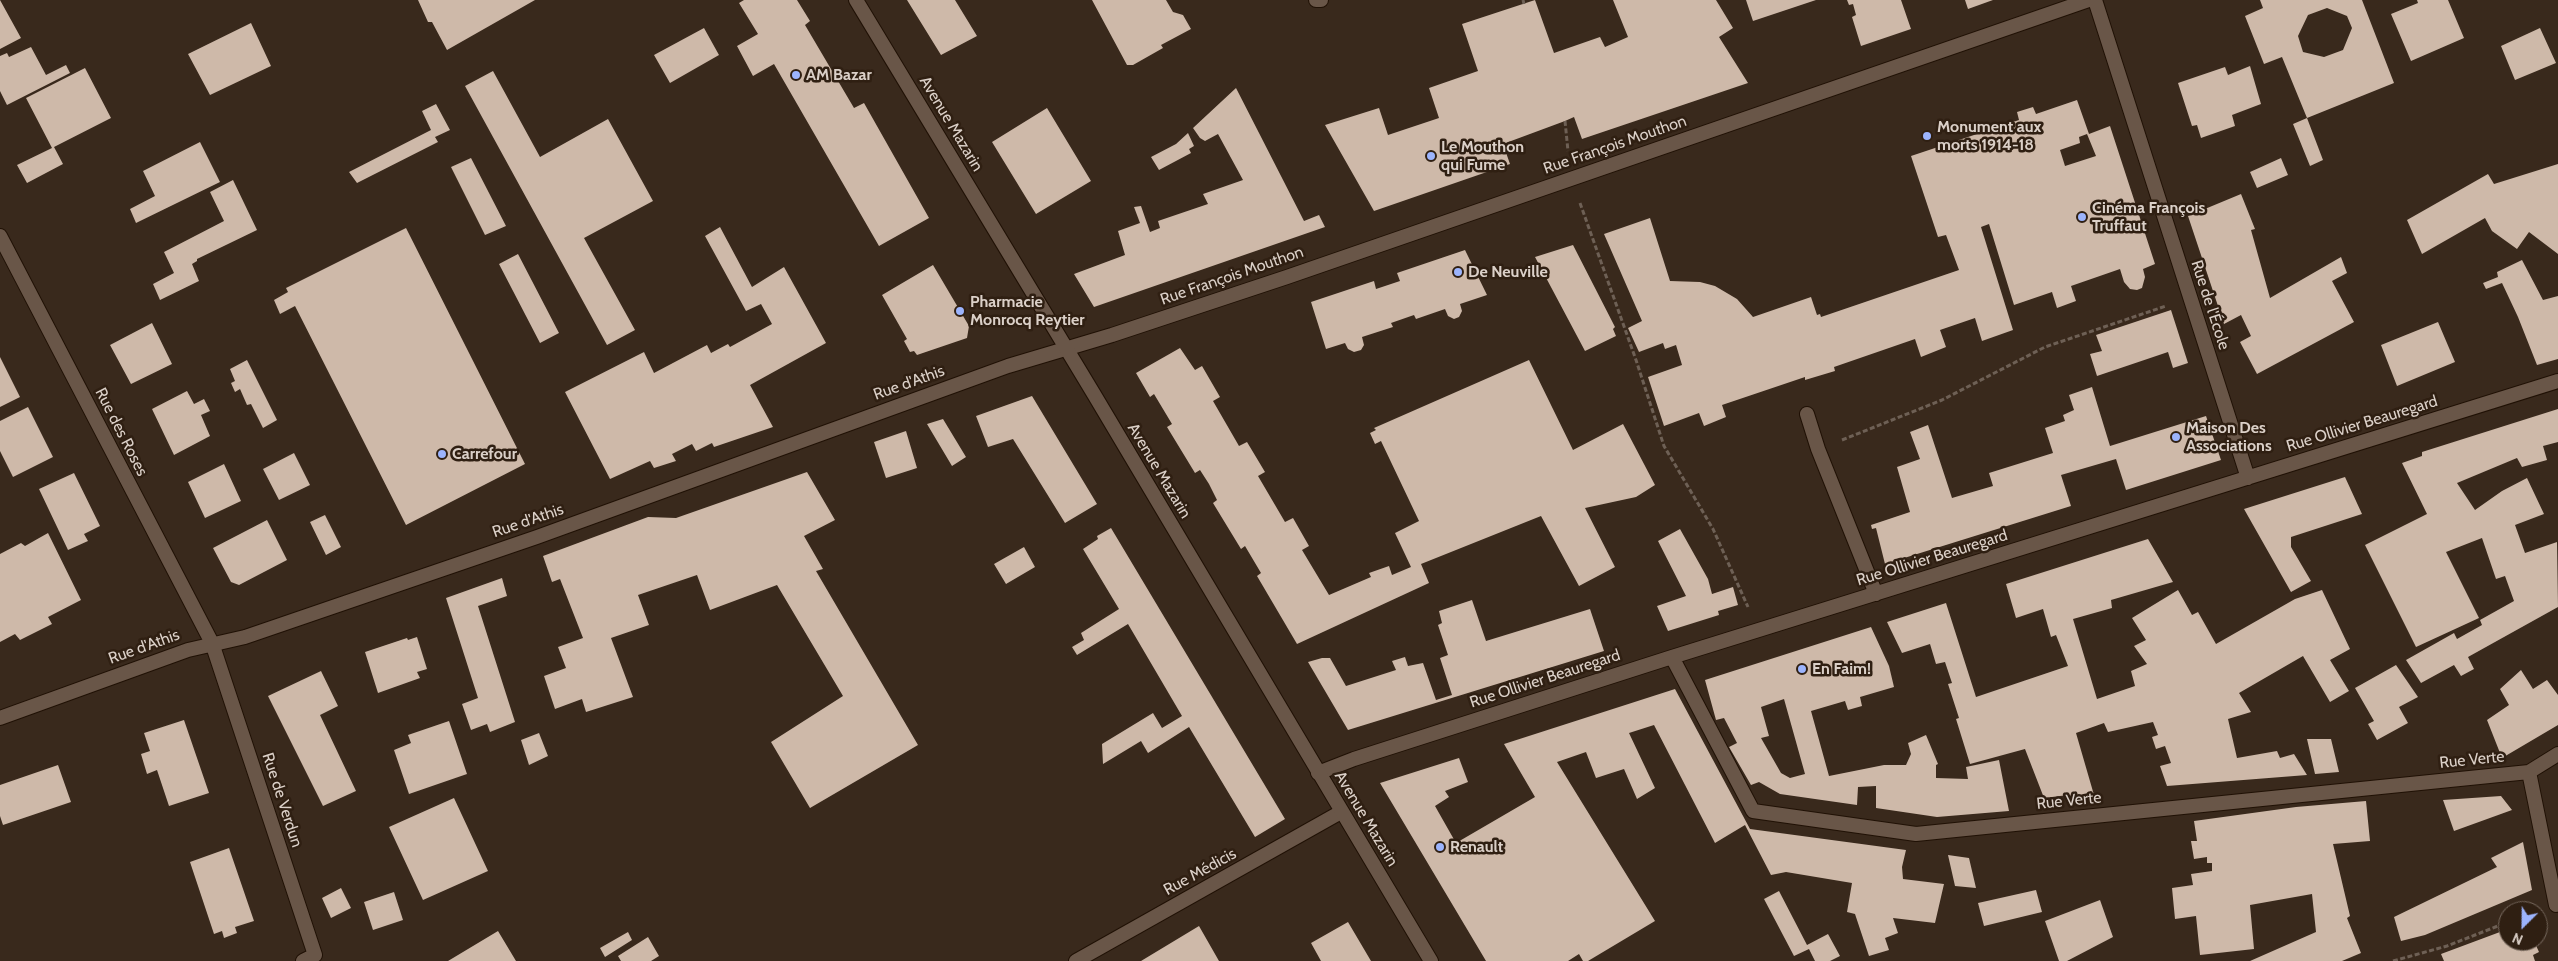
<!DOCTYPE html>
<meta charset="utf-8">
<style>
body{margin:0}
#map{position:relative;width:2558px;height:961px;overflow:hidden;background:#39291c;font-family:Cabin,sans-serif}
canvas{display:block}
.north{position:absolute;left:2498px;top:901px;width:50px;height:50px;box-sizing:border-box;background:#2f1f12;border:1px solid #74665b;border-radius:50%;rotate:203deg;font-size:14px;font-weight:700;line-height:20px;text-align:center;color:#dbd0c8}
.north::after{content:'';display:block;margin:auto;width:18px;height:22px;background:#9cb4fd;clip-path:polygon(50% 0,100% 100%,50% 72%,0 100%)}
</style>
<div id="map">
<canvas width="2558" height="961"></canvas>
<div class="north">N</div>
</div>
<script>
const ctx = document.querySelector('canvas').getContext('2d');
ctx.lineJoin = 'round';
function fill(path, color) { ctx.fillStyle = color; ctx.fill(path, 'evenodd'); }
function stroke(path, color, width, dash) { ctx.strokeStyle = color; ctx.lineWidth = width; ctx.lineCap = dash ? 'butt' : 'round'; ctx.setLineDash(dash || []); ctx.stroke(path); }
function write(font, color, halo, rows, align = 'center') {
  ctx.font = font + ' Cabin,sans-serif'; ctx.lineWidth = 5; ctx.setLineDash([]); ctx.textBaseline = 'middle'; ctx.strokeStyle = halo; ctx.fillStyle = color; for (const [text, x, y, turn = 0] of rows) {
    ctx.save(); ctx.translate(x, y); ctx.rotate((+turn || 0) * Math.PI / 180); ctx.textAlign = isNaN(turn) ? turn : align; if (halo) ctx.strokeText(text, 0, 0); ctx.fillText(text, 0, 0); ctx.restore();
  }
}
fill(new Path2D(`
 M0 0 21 38 0 49Z
 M418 0H535L447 50 432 22H428Z
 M744 0H797L810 21 805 25 854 108 864 103 929 218 879 246 774 64 753 76 737 46 758 34 739 3Z
 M907 0H955L977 36 941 55Z
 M1092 0H1166L1173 12 1183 15 1191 29 1161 45 1163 48 1133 65H1127Z
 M1535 0 1554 53 1600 37 1605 47 1628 37 1613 0H1716L1733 28 1719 37 1748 83 1582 139 1574 117 1565 121 1503 144 1510 164 1374 211 1325 125 1379 108 1388 135 1439 118 1429 88 1478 71 1462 24Z
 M1746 0H1816L1753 21Z
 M1847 0H1901L1911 29 1861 46 1852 17 1856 15 1853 4 1849 5Z
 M1965 0H1993L1968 9Z
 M2260 0H2362L2394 83 2307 118 2323 160 2310 166 2293 124 2307 118 2282 57 2264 64 2245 16 2263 8ZM2327 8 2347 16 2352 28 2343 50 2324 57 2303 52 2298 36 2308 15Z
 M2417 0H2448L2464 38 2411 61 2391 14 2418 3Z
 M251 23 271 66 210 95 188 54Z
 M704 28 719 55 670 83 654 55Z
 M2540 28 2556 63 2515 80 2501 46Z
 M31 47 46 75 66 65 70 73 7 105 0 91V56L7 53 9 57Z
 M2250 66 2261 104 2232 115 2235 126 2201 138 2197 125 2192 126 2178 83 2225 67 2228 75Z
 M85 68 111 118 54 147 63 164 27 183 17 165 52 148 26 98Z
 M493 71 540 157 608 119 653 201 584 238 635 330 607 345 465 86Z
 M1236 88 1304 221 1319 215 1325 227 1094 307 1074 274 1125 255 1118 231 1140 223 1134 207 1141 206 1150 232 1160 228 1158 221 1208 204 1203 194 1243 180 1218 134 1205 141 1200 138 1193 128Z
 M2077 100 2089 134 2110 126 2155 264 2143 269 2145 277 2142 288 2137 290 2130 289 2124 282 2120 269 2071 286 2076 301 2057 308 2052 292 2014 305 1989 224 1981 227 2013 330 1982 341 1975 318 1940 330 1946 347 1921 357 1915 339 1834 367 1835 371 1805 380V377L1722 405 1726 417 1704 426 1699 413 1664 426 1648 377 1682 365 1676 345 1665 349 1663 343 1639 352 1628 328 1642 321 1604 234 1650 218 1670 281 1700 282 1715 286 1737 299 1753 317 1811 297 1817 315 1820 314 1821 317 1959 270 1946 235 1938 237 1911 156 2019 120 2017 112 2033 107 2036 114ZM2087 134 2096 156 2065 166 2060 150 2080 143 2079 137Z
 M436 104 450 130 435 137 438 142 357 183 349 172 431 130 422 111Z
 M1047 108 1091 181 1036 214 992 142Z
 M1188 133 1194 146 1189 149 1191 153 1159 170 1151 157 1176 144Z
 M200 142 220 182 136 223 130 209 155 196 143 171Z
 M471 158 506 226 485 235 451 167Z
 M2281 158 2288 175 2257 188 2250 172Z
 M2558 164V254L2529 232 2517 249 2492 231 2485 218 2422 254 2407 220 2488 174 2494 184Z
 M233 180 257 230 197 259V261L192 264 199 281 160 300 153 284 174 273 164 252 224 221 210 192Z
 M2241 194 2255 229 2251 230 2270 298 2341 257 2347 273 2332 281 2354 322 2257 374 2240 342 2251 336 2241 315 2224 324 2188 216Z
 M720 227 752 287 784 267 826 343 750 385 773 427 714 447 712 443 696 451 692 444 672 454 676 461 654 468 650 461 610 479 565 392 644 352 654 373 707 345 711 353 728 344 730 347 772 324 761 304 746 311 705 236Z
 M406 228 525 464 406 525 295 306 280 314 274 300 288 292 286 288Z
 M1573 245 1615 327 1613 329 1616 336 1585 351 1535 257Z
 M1465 250 1487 295 1460 304 1462 311 1459 317 1454 319 1448 316 1445 309 1416 319 1414 315 1391 323 1393 327 1362 337 1364 345 1361 350 1354 352 1348 349 1345 343 1326 349 1311 302 1374 281 1376 289 1400 281 1397 273Z
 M518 254 559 333 540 343 499 264Z
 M2522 260 2543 300 2558 296V359L2537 365 2518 317 2502 283 2486 289 2483 283 2498 277 2497 272Z
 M933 265 969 326 967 338 917 355 914 351 910 352 904 341 907 339 882 295Z
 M2171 310 2188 363 2173 368 2168 352 2097 376 2090 354 2102 351 2096 335Z
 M2438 322 2455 362 2397 386 2381 345Z
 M152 323 172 364 131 384 110 345Z
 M1180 348 1195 370 1202 366 1220 397 1213 401 1239 446 1247 442 1265 472 1258 476 1285 522 1293 518 1309 546 1302 550 1329 595 1371 577 1369 573 1389 566 1392 575 1411 567 1395 533 1419 521 1381 441 1375 444 1370 433 1376 430 1374 428 1529 360 1573 450 1623 424 1655 485 1636 497 1585 508 1615 567 1579 586 1541 516 1421 564 1429 583 1297 644 1257 576 1261 573 1245 546 1241 549 1213 503 1217 500 1209 484 1200 470 1195 473 1167 427 1172 424 1154 394 1150 397 1136 373Z
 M0 357 20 397 0 407Z
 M247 360 277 420 263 428 251 404 247 405 240 389 235 392 231 383 235 381 230 369Z
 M2092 387 2110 446 2206 416 2221 460 2126 490 2116 459 2061 475 2071 506 1885 564 1876 528 1872 529 1871 525 1910 512 1897 467 1920 459 1910 432 1928 425 1952 498 1993 486 1989 473 2053 453 2045 428 2065 421 2063 415 2074 410 2069 395Z
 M187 391 194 404 204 399 210 411 201 415 210 436 174 455 152 409Z
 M1032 396 1097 504 1065 523 1013 439 988 447 976 416Z
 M28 407 53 457 13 477 0 451V421Z
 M2558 409V442L2543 446 2547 460 2522 467 2517 458 2457 483 2475 510 2502 491 2527 478 2544 514 2515 525 2525 553 2557 542 2558 607 2468 657 2474 669 2461 676 2454 665 2421 683 2406 660 2454 633 2457 639 2482 625 2480 620 2514 601 2505 576 2496 579 2482 538 2446 552 2479 618 2416 647 2365 545 2427 514 2402 463 2422 456V452Z
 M943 419 966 457 952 466 927 424Z
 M906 431 917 468 886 478 874 442Z
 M294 453 310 485 279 500 263 469Z
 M224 464 241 501 205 518 188 482Z
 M807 472 835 520 804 536 823 569 816 571 918 745 810 808 771 742 843 696 777 585 710 610 697 575 638 595 649 625 611 638 633 697 586 712 582 699 555 709 544 676 566 668 558 647 583 638 560 579 552 582 543 556 648 517 676 518Z
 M74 473 100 526 84 534 88 541 68 550 39 489Z
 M2345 477 2362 514 2291 537V547L2311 581 2291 592 2244 509Z
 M325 515 341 547 326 555 310 522Z
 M267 520 287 560 239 585 231 582 213 548Z
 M1111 528 1285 819 1255 837 1189 727 1148 753 1141 741 1103 764 1102 744 1153 713 1162 728 1182 716 1128 624 1077 655 1072 647 1084 640 1081 633 1119 609 1083 549 1098 539 1097 536Z
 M1680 529 1708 579 1712 594 1733 587 1738 605 1718 611 1719 615 1668 631 1657 606 1686 596 1658 541Z
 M48 533 81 600 48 617 52 624 20 640 15 634 0 642V554L21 543 25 546Z
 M2148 539 2173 582 2111 600 2112 608 2073 619 2097 699 2135 686 2131 671 2147 664 2134 646 2146 640 2132 618 2178 590 2192 615 2198 612 2216 644 2295 599 2322 590 2350 649 2330 660 2349 691 2330 702 2303 656 2239 693 2251 712 2228 719 2237 758 2277 751 2280 758 2294 754 2307 775 2167 786 2160 766 2171 763 2165 746 2156 749 2152 737 2158 735 2153 722 2108 732 2104 723 2076 733 2094 795 2070 800 2068 795 2044 798 2025 749 1970 764 1956 719 1959 718 1948 684 1952 683 1945 662 1936 664 1930 644 1902 653 1887 622 1946 603 1976 697 2068 666 2056 635 2051 637 2043 609 2016 618 2006 584Z
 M1024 547 1035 567 1006 584 994 564Z
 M502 578 507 596 478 606 515 722 490 732 487 724 471 730 462 704 478 698 446 598Z
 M1472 600 1486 641 1590 609 1604 651 1348 730 1308 662 1322 658H1330L1346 686 1396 670 1392 661 1405 657 1408 666 1423 663 1436 700 1452 695 1440 658 1448 655 1438 625 1442 623 1439 611Z
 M1871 627 1889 666 1894 687 1860 697 1862 706 1848 710 1845 701 1811 711 1829 776 1884 765H1906L1911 754 1908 743 1926 735 1938 764 1936 765V778L1968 779 1966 767 1999 760 2009 811 1937 817 1876 808V786L1858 787 1857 805 1780 794 1759 782 1751 785 1729 747 1737 743 1724 718 1716 720 1705 680ZM1784 699 1805 774 1790 778 1781 773 1761 738 1769 736 1761 707Z
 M417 637 427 669 417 672 420 678 378 693 365 652 407 638 408 640Z
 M2396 665 2418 697 2399 707 2408 723 2377 740 2368 724 2374 721 2355 688Z
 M2521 670 2533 689 2547 680 2558 695V725L2502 758 2487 720 2509 705 2500 689Z
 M321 671 338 706 320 715 356 791 323 806 268 696Z
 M1675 689 1750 829 1906 850 1902 867 1903 879 1944 884 1935 923 1893 918 1898 933 1885 938 1889 950 1869 956 1855 914 1847 912 1852 883 1786 872 1771 875 1745 825 1715 843 1654 725 1629 733 1655 788 1637 799 1624 769 1596 778 1586 752 1557 762 1655 921 1588 961H1583L1579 954 1568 961H1486L1380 783 1459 758 1468 782 1445 791 1449 797 1435 806 1456 843 1535 797 1504 744Z
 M184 720 209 793 169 806 157 770 147 774 141 754 150 751 144 733Z
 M449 721 467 774 409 794 394 750 411 743 408 735Z
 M539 733 548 756 529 765 521 740Z
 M2307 739H2331L2339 772 2315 774Z
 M58 765 71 802 3 825 0 816V785Z
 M2501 796 2512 810 2454 831 2443 800Z
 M454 798 488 871 423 900 389 827Z
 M2366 801 2370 841 2333 844 2350 916 2347 918 2361 953 2342 961H2250L2316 932 2312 894 2250 905 2254 949 2200 955 2196 916 2175 919 2172 888 2193 885 2191 874 2212 871V863H2207V857L2194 859 2191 841H2197L2194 821 2296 807Z
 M2523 842 2532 890 2425 935 2401 941 2394 917 2497 867 2491 858Z
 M229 848 254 921 235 927 237 933 224 938 222 931 214 934 190 862Z
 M1948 855 1969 858 1976 888 1955 886Z
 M341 888 351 908 331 918 322 898Z
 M2036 890 2042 912 1984 926 1978 903Z
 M1779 891 1807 945 1828 934 1840 956 1830 961H1815L1809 949 1794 956 1764 899Z
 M394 892 403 920 373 930 364 902Z
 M2100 900 2113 937 2067 961H2059L2045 921Z
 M1348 922 1371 961H1321L1311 943Z
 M1199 926 1219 961H1141Z
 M2508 929V941H2534L2539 952 2533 955 2535 961H2444L2441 954Z
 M498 931 516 961H448Z
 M628 932 632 940 605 957 600 948Z
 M648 937 659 956 651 961H621L618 956Z`), '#ceb9a9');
const service = new Path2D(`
 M1316 0H1321`);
const minor = new Path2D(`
 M2095 0 2248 478
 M0 236 212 643 315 955 303 961
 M1807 414 1818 449 1876 594
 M1672 657 1753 811 1916 834 2529 772 2558 754
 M0 718 188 650 245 637 537 537 1008 366 1112 335 1287 277 2089 0
 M2529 772 2556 905
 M1318 773 1354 759 1672 657 2558 381
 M1076 961 1341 812`);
const tertiary = new Path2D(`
 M856 0 1095 396 1431 961`);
stroke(service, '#201105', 16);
stroke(minor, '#201105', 16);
stroke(tertiary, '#201105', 16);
stroke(new Path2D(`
 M1523 0 1524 4
 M1565 121 1568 151
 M1580 203 1636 360 1664 446 1713 529 1748 607
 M1842 440 1942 400 2045 347 2166 306
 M2393 961 2447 946 2508 922`), '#6e6055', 3, [5, 2.5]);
stroke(service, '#695648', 14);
stroke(minor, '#695648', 14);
stroke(tertiary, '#695648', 14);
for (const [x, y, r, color] of [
 [796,75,5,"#9cb4fd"],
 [1927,136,5,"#9cb4fd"],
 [1431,156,5,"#9cb4fd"],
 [2082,217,5,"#9cb4fd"],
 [1458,272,5,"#9cb4fd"],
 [960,311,5,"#9cb4fd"],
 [2176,437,5,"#9cb4fd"],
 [442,454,5,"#9cb4fd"],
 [1802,669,5,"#9cb4fd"],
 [1440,847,5,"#9cb4fd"]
]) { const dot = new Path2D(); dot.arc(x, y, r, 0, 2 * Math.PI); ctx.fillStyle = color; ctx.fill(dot); stroke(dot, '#2f1f12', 2); }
write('bold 16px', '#dbd0c8', '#2f1f12', [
 ["AM Bazar",806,75],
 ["Monument aux",1937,127],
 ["morts 1914-18",1937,145],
 ["Le Mouthon",1441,147],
 ["qui Fume",1441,165],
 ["Cinéma François",2092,208],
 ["Truffaut",2092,226],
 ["De Neuville",1468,272],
 ["Pharmacie",970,302],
 ["Monrocq Reytier",970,320],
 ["Maison Des",2186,428],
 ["Associations",2186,446],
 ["Carrefour",452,454],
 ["En Faim!",1812,669],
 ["Renault",1450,847]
], 'left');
write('16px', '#dbd0c8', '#2f1f12', [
 ["Avenue Mazarin",951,124,59],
 ["Rue François Mouthon",1615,145,-19],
 ["Rue François Mouthon",1232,276,-19],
 ["Rue de l'École",2210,305,72],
 ["Rue d'Athis",909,383,-20],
 ["Rue Ollivier Beauregard",2362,424,-17],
 ["Rue des Roses",121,432,63],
 ["Avenue Mazarin",1159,471,59],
 ["Rue d'Athis",528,521,-19],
 ["Rue Ollivier Beauregard",1932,558,-17],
 ["Rue d'Athis",144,647,-20],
 ["Rue Ollivier Beauregard",1545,679,-18],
 ["Rue Verte",2472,760,-6],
 ["Rue de Verdun",282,800,72],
 ["Rue Verte",2069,801,-6],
 ["Avenue Mazarin",1366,819,59],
 ["Rue Médicis",1200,872,-29]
]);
</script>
